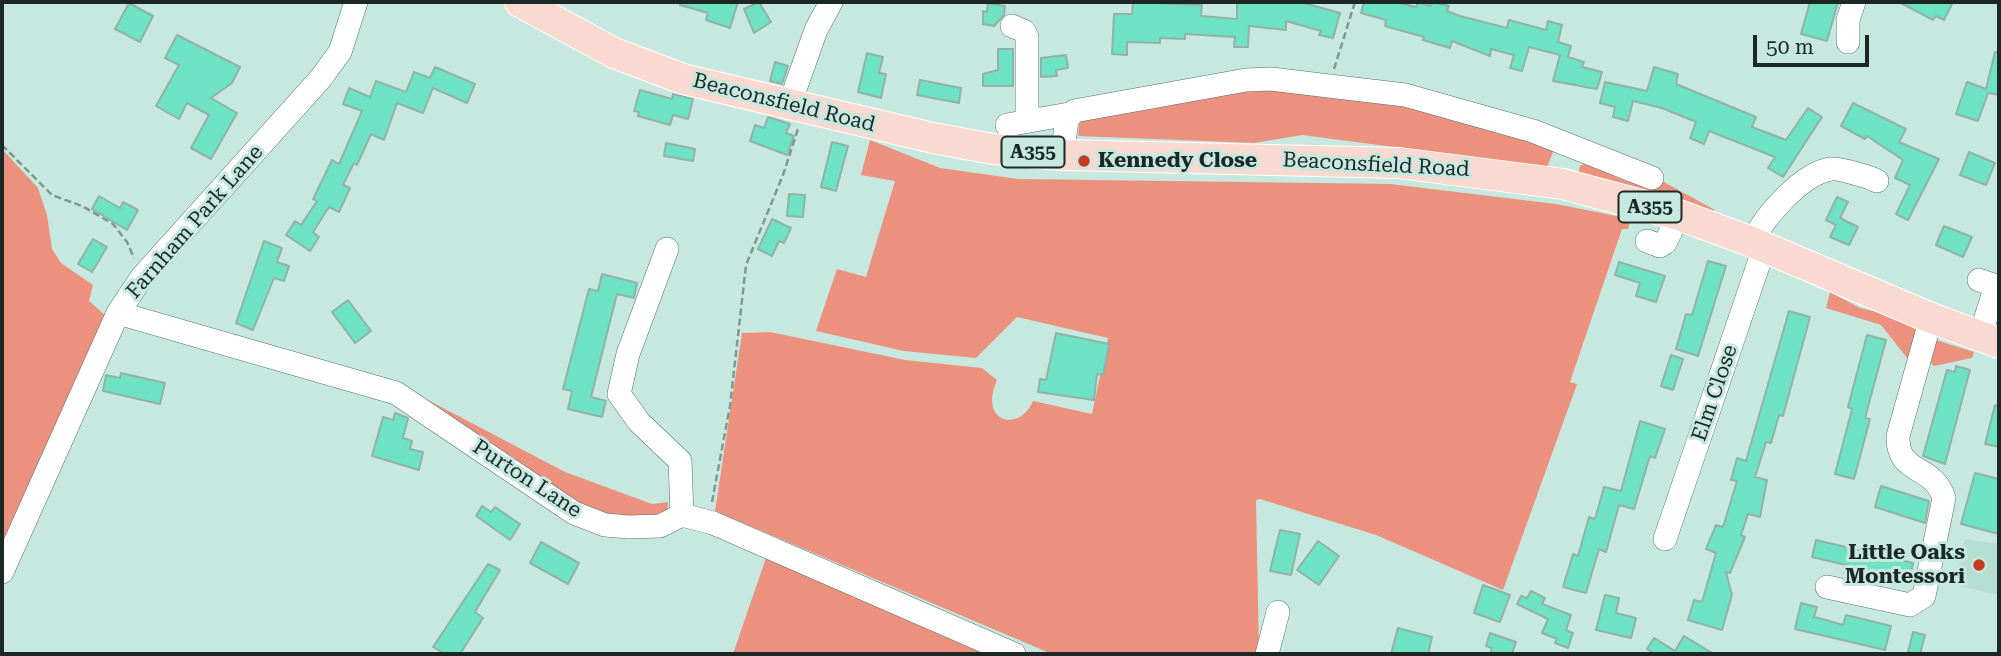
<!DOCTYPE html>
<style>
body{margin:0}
#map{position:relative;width:2001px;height:656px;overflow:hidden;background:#c6e8de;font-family:"Roboto Serif",serif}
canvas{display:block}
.frame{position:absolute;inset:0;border:4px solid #1b2825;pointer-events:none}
.scale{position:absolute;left:1753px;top:35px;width:116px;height:32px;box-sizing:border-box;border:4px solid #1b2825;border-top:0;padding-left:9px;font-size:21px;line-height:24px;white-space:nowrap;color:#1b2825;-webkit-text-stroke:5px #c6e8de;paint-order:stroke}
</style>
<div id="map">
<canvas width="2001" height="656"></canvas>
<div class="frame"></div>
<div class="scale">50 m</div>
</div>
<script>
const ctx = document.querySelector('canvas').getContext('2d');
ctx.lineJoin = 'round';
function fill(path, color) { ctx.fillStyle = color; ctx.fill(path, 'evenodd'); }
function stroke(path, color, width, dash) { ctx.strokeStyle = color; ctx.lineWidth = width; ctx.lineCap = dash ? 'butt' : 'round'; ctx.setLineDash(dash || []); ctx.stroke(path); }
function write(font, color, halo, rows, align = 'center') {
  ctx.font = font + ' "Roboto Serif",serif'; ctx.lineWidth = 6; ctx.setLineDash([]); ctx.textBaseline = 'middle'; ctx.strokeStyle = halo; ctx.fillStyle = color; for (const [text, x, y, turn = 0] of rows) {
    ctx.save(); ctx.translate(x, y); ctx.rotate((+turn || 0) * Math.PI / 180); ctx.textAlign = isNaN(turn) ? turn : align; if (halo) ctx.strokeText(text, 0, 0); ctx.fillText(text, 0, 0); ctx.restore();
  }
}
fill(new Path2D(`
 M1965 539 1999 544V595L1954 585Z`), '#b4ded1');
fill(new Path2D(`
 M1237 88 1333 91 1453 115 1556 145 1547 167 1302 135 1254 143 1078 136 1080 116Z
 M870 140 940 168 1018 179 1390 184 1556 204 1631 219 1628 229H1622L1570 382 1577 384 1503 590 1376 535 1260 499 1256 500 1259 654H1052L715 511 742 333 770 332 905 360 982 368 997 380C978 423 1020 433 1033 401L1092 414 1108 338 1017 317 976 358 904 351 816 331 837 269 866 277 895 181 861 175Z
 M2 149 38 188 47 215 52 249 61 263 93 285 89 301 106 316 2 555Z
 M1587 162C1608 172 1639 194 1662 181L1715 210 1707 215 1578 174 1580 166Z
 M1830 292 1860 308 1899 317 1914 327 1918 341 1908 359 1881 325 1826 308Z
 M1936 340 1974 352 1972 358 1934 366 1928 360Z
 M424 398 565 472 652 504 668 502 667 518 603 521Z
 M767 555 993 654H733Z`), '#ec917e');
const building = new Path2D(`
 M680 2H738L730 28 706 20 708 13 680 5Z
 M759 2 771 22 754 33 744 9Z
 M1133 2 1202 5 1201 16 1237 19V2H1300L1340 13 1333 38 1319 35 1321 31 1286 21V30L1249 26 1248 47H1234L1235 37 1185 34V39L1160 38V43L1127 42V55L1112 54 1114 14H1132Z
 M1364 2H1396L1416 7 1418 2 1430 6 1433 2 1449 6 1447 11 1460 16 1507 28 1509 20 1546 30 1548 21 1562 25 1558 42 1571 46 1568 57 1584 62 1582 67 1602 72 1597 89 1553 81 1560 55 1529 47 1522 71 1510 68 1514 55 1491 49 1490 56 1452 41 1450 48 1423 40 1424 37 1385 26 1386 20 1361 13Z
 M1810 2H1838L1827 41 1801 34Z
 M1899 2H1953L1944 20 1936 16 1933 20Z
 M129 3 153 16 140 42 115 29Z
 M988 3 1005 6 1004 15 994 26 983 24V11L987 12Z
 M177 35 240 67 232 83 211 98 237 113 211 159 191 148 209 115 187 103 179 119 156 106 179 65 165 58Z
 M998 49H1013V86H983V74L998 70Z
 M1995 52 1999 53V95L1988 93 1978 121 1956 114 1967 82 1986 89Z
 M867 53 883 57 879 73 886 74 881 98 858 92Z
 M1066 55 1068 68 1056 70 1057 76 1041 77V58Z
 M775 62 788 66 782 84 770 81Z
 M435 67 475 84 467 103 433 88 423 113 397 103 384 140 371 134 357 165 354 163 343 185 350 188 339 212 329 207 313 232 319 237 310 251 286 235 295 221 301 225 317 201 313 199 332 160 339 164 362 111 343 104 349 88 370 97 376 81 406 92 414 72 430 78Z
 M1654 67 1678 74 1676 84 1756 117 1752 127 1786 140 1808 108 1822 117 1783 177 1768 168 1775 157 1709 131 1704 144 1690 138 1696 122 1662 108 1633 101 1628 121 1613 117 1615 107 1600 103 1605 82 1647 91Z
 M920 80 961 88 959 103 917 95Z
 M640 90 672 99 673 94 693 99 688 119 673 115 670 125 638 116 639 112 634 111Z
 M1853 103 1906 129 1899 142 1939 159 1908 220 1896 214 1910 185 1895 178 1903 160 1867 136 1865 139 1841 126Z
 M768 117 790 124 786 133 794 136 787 155 750 141 755 125 764 128Z
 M832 142 848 146 836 191 821 187Z
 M666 143 695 149 693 161 664 156Z
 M1969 152 1995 163 1986 185 1960 175Z
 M789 194 805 195 803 217 787 216Z
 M99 196 120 208 123 202 138 210 127 230 92 209Z
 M1837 197 1848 202 1840 218 1858 227 1849 245 1830 237 1836 225 1826 220Z
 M772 219 791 228 784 243 779 241 772 256 758 249Z
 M1944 226 1972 237 1963 257 1936 245Z
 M93 239 107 247 92 272 78 264Z
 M264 241 282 248 277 262 289 266 284 281 274 278 253 330 236 323Z
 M1708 261 1726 266 1698 356 1676 349 1686 314 1692 315Z
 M1619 262 1665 276 1656 302 1636 296 1640 283 1615 275Z
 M602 274 637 283 634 298 617 294 591 397 606 401 602 417 568 409 572 391 563 389 589 289 598 291Z
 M348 300 371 331 355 343 332 312Z
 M1789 311 1810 317 1783 416 1779 415 1771 443 1766 442 1755 477 1767 480 1760 517 1748 514 1741 535 1745 537 1730 573 1726 572 1732 595 1722 630 1688 620 1694 600 1702 602 1716 553 1706 549 1716 525 1723 527 1737 481 1731 480 1737 458 1746 461Z
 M1056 333 1109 344 1103 375 1097 374 1094 400 1038 392 1040 379 1046 380Z
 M1867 335 1886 340 1865 418 1870 419 1854 479 1835 474 1852 409 1848 407Z
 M1671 355 1683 359 1673 390 1661 386Z
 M1956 366 1970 370 1945 464 1923 456 1947 370 1955 372Z
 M121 373 165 383 160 404 103 391 106 375 120 378Z
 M1995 405 1999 406V447L1985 444Z
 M395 413 408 418 403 438 412 441 410 449 423 452 419 470 372 456 383 417 393 420Z
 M1640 421 1665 429 1655 458 1650 456 1634 509 1619 505 1606 552 1599 549 1586 593 1563 587 1573 554 1578 556 1589 517 1595 519 1604 487 1621 491Z
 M1975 473 1999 479V534L1961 524Z
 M1881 486 1929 501 1925 523 1875 507Z
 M482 506 491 512 495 507 520 524 510 540 476 516Z
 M1280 530 1300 534 1291 575 1270 571Z
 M1816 540 1913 563 1909 580 1812 557Z
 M1318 541 1339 556 1319 585 1297 570Z
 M541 542 579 563 568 584 530 563Z
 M488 564 500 570 475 612 483 618 460 654H445L433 647Z
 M1483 585 1510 595 1500 622 1474 613Z
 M1531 591 1545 598 1542 604 1571 615 1566 630 1573 633 1568 648 1555 643 1557 639 1542 633 1548 619 1517 604 1521 596 1527 598Z
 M1605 595 1619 598 1616 613 1636 618 1631 638 1596 630Z
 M1801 603 1817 607 1814 617 1826 620 1843 625 1846 615 1891 626 1885 650 1795 629Z
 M1398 628 1432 637 1428 654H1391Z
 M1913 632 1925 635 1920 654 1908 652Z
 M1490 633 1516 642 1512 654H1490L1492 648 1486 646Z
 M1684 636 1714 654H1655L1647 649 1654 638 1675 651Z`);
fill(building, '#6de2c5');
stroke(building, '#91b2a8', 2);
const minor = new Path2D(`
 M1012 26 1024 31 1027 37V121
 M1848 42V20L1854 2
 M789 106 816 30 831 2
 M1007 125 1069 114
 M1062 155 1067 120 1074 111 1246 80 1271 79 1329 86 1405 95 1533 131 1652 178
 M1647 241 1660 246 1665 243 1679 215
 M1752 242C1764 217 1802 173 1831 169 1839 168 1870 177 1877 181
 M667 249 628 354 619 394 639 422 680 461 682 515
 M1979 280 1996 286 1980 336
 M118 313 396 393 574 513 605 525 629 527 660 526 682 515 713 523 1014 654
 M1665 539 1764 248
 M2 572 118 313 142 277 321 78 340 52 356 2
 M1827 587 1910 605 1924 596 1944 498C1933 463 1897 476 1898 436L1931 318
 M1267 654 1278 612`);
const major = new Path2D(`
 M520 2 614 53 683 79 933 138 993 149 1062 155 1399 163 1563 184 1679 215 1752 242 1931 318 1999 343`);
stroke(minor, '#54736a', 24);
stroke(major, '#fff', 32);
stroke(new Path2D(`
 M1334 69 1355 2
 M2 145 52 195 82 206 113 224 127 242 134 258
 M712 502 730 406 746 265 783 175 798 129`), '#7f9991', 2.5, [7, 3.5]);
stroke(minor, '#fff', 23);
stroke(major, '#fad9d1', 30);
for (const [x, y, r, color] of [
 [1084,161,7,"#c53a21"],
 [1979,565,7,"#c53a21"]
]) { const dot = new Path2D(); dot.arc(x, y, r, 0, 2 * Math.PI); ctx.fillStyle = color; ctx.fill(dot); stroke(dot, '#c6e8de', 2.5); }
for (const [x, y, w] of [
 [1033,152,63],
 [1650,207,63]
]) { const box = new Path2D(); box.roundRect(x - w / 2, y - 15.5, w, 31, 5); ctx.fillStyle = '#c6e8de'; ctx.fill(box); stroke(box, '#1b2825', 2); }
write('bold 19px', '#1b2825', null, [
 ["A355",1033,152],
 ["A355",1650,207]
]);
write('21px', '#1b2825', '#c6e8de', [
 ["Beaconsfield Road",784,103,14],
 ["Beaconsfield Road",1376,165,3],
 ["Farnham Park Lane",195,222,-49],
 ["Elm Close",1715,393,-71],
 ["Purton Lane",527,479,33]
]);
write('bold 21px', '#1b2825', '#c6e8de', [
 ["Kennedy Close",1098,161],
 ["Little Oaks",1965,553,"right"],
 ["Montessori",1965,577,"right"]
], 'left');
</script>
